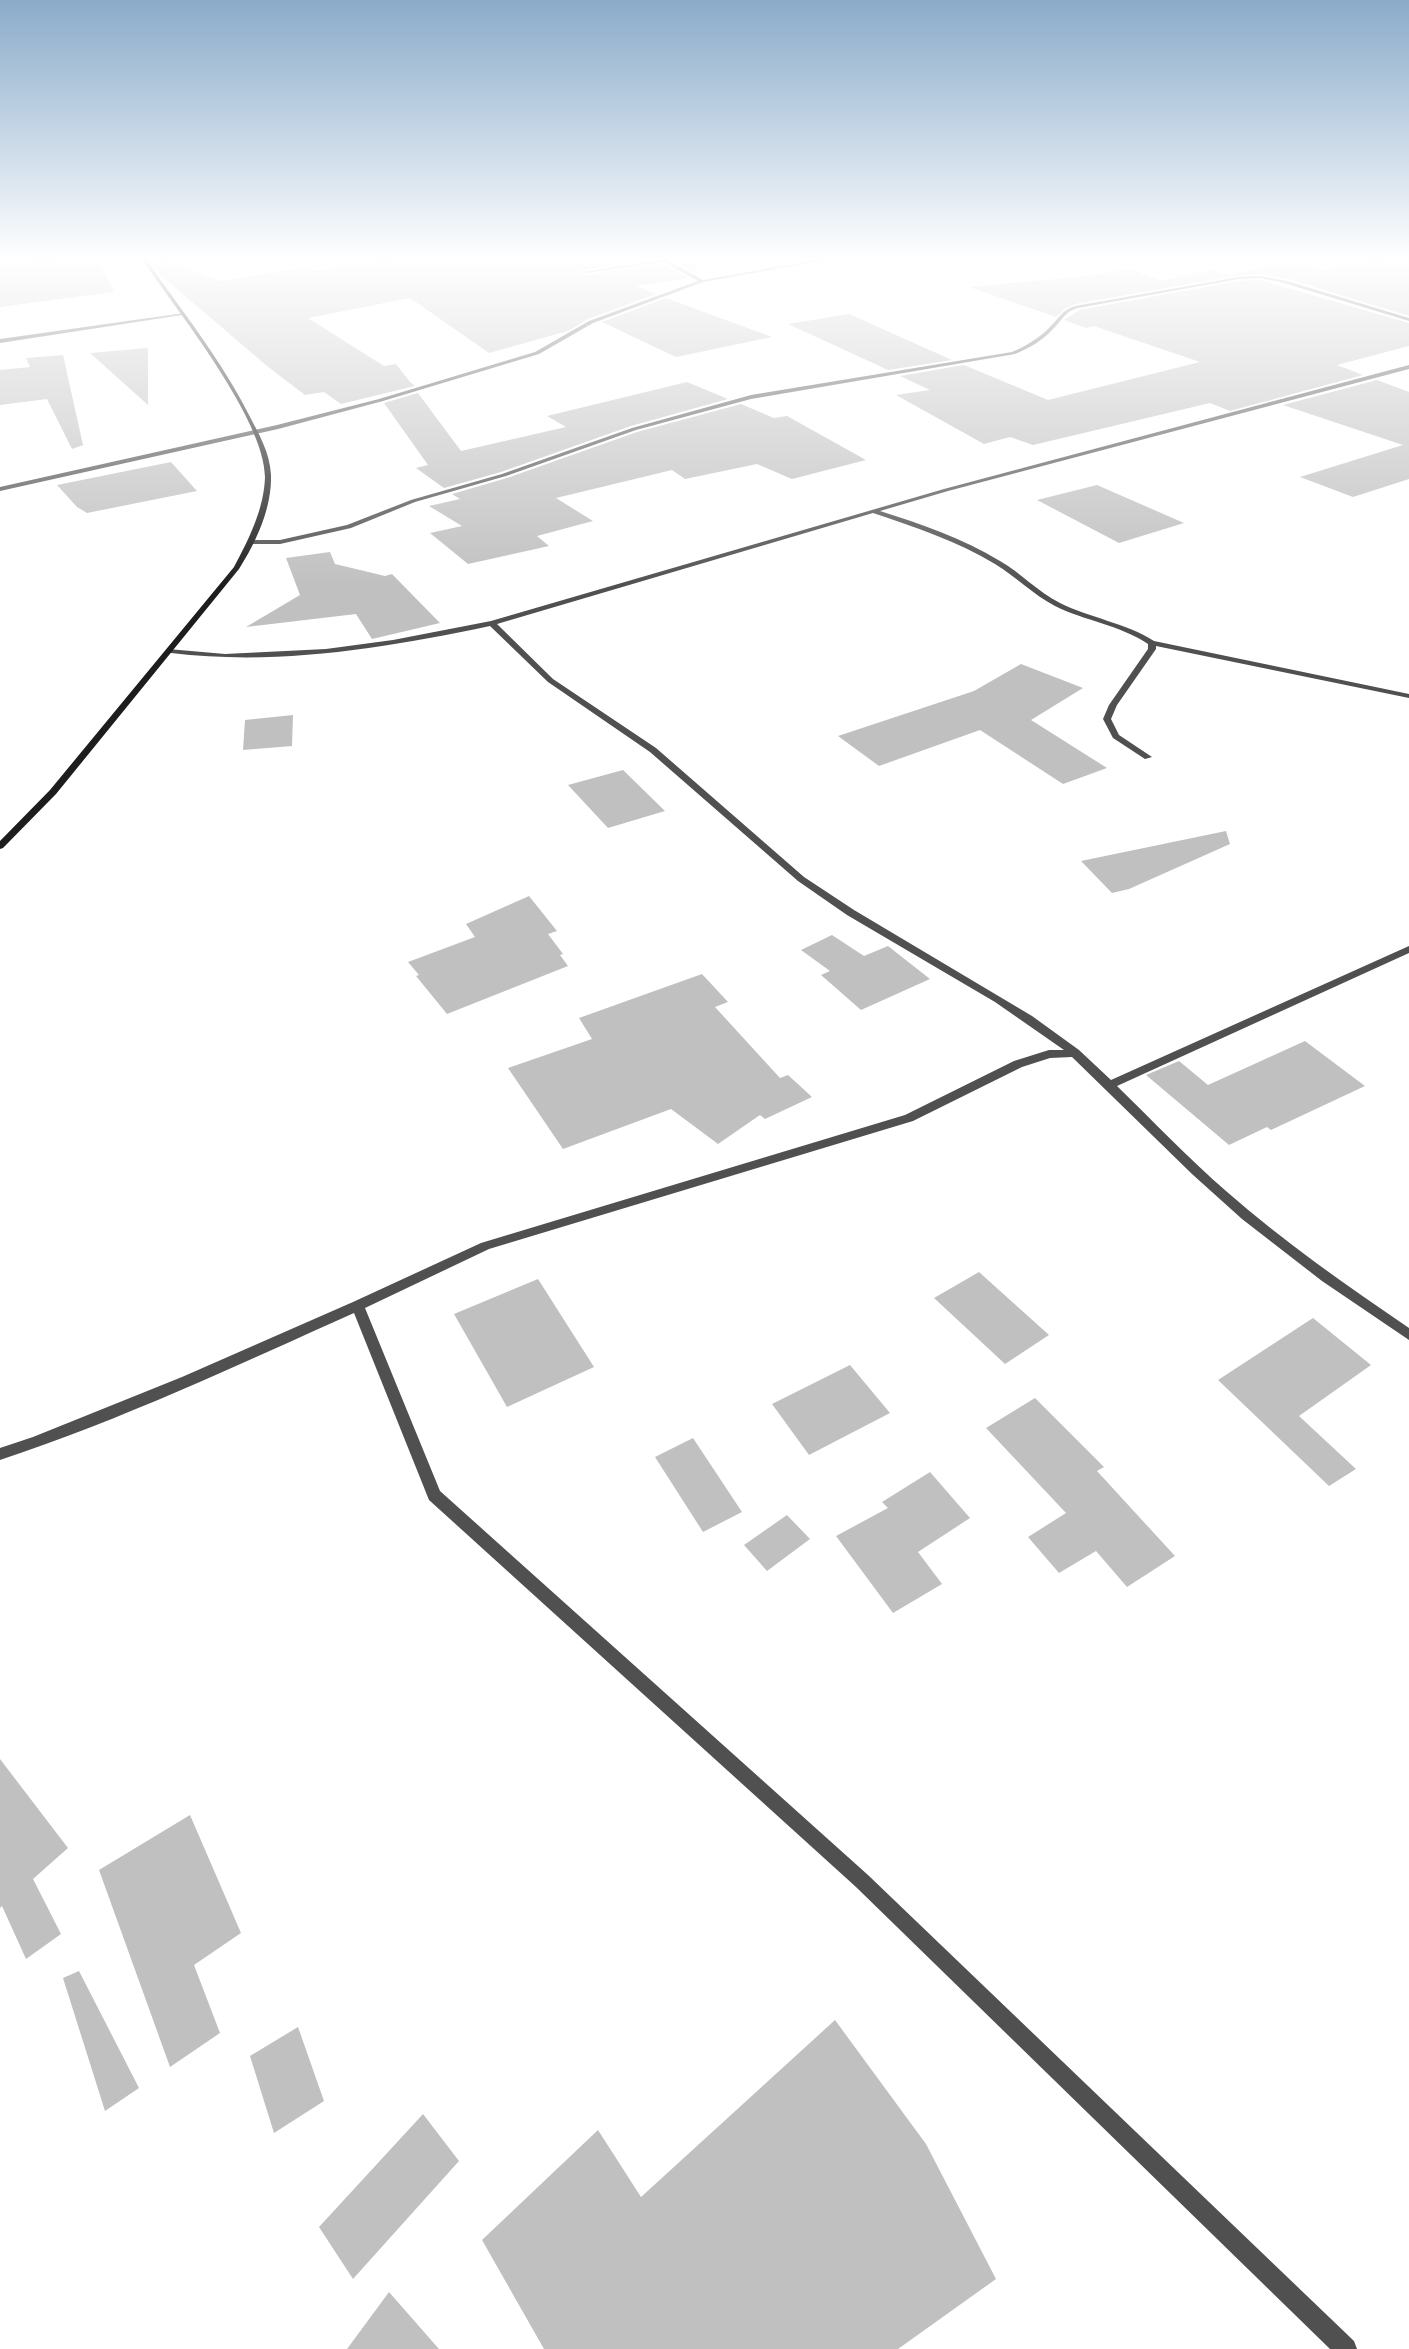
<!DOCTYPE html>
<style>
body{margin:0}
canvas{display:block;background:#fff}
</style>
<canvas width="1409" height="2349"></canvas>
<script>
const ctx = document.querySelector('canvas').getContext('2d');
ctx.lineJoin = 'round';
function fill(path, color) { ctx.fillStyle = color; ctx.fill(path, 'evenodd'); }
fill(new Path2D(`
 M59 258H98L114 292 0 307V264Z
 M148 258H159L221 281 308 267 314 271 389 258H656L583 270 581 273 585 275 664 264 688 278 636 286 656 294 588 319 568 331 489 353 410 298 308 318 384 366 396 364 410 382 415 386 341 404 324 392 305 395 267 366 158 273Z
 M669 258H695L697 274Z
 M1380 258H1409V316L1288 279 1260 274 1239 275 1075 304 1066 308 1056 317 969 287 1088 276 1129 269 1161 281 1210 270 1228 275 1292 261 1322 270Z
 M1260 280 1409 323V346L1337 365 1363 375 1230 411 1210 403 1033 445 1010 437 984 444 896 395 930 390 900 376 964 365 1048 400 1200 362 1094 326 1086 328 1064 320 1079 310 1239 281Z
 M666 298 772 337 676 357 602 322Z
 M849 314 952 360 888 370 788 324Z
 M148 348V405L90 353Z
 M63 355 83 445 72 449 47 399 0 405V370L30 367 26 358Z
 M1377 380 1409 392V479L1353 497 1300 477 1403 445 1283 405Z
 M687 382 728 399 631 426 501 472 444 488 416 468 428 465 384 403 418 393 461 451 566 427 547 416Z
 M741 404 774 418 787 416 866 460 792 479 757 464 685 479 672 470 556 498 593 521 537 536 549 546 468 564 430 533 462 526 429 506 460 499 452 494 507 478 637 432Z
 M171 462 197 491 87 513 77 507 57 485Z
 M1097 485 1184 523 1119 543 1037 500Z
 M330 552 335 564 385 576 392 574 440 623 372 639 356 614 246 627 300 595 286 558Z
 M1021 664 1083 688 1031 720 1107 768 1063 784 980 730 879 766 838 736 974 691Z
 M293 715 292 746 243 750 245 720Z
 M623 770 665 811 608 828 568 785Z
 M1226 831 1230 844 1129 889 1112 893 1081 861Z
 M529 896 557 931 548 934 563 954 560 955 568 966 447 1014 416 976 419 975 408 962 475 937 466 924Z
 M832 935 864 956 888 946 930 979 861 1010 821 975 830 971 801 950Z
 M702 974 728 1002 715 1007 780 1078 788 1075 812 1097 765 1119 760 1115 718 1144 671 1109 563 1149 508 1068 592 1039 579 1018Z
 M1305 1041 1365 1086 1271 1130 1267 1127 1229 1145 1146 1075 1179 1061 1208 1085Z
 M979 1272 1049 1335 1005 1364 934 1298Z
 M538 1279 594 1367 507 1407 454 1314Z
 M1313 1318 1371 1365 1299 1416 1356 1469 1329 1486 1218 1380Z
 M850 1365 890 1413 809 1455 772 1404Z
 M1035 1398 1104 1467 1097 1471 1175 1556 1127 1587 1096 1551 1059 1573 1028 1537 1066 1513 986 1428Z
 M693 1438 742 1512 703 1532 655 1457Z
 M930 1472 970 1518 918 1552 942 1584 893 1613 836 1536 888 1508 882 1502Z
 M787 1515 810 1539 767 1571 744 1545Z
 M0 1759 68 1848 33 1879 61 1934 26 1959 2 1906 0 1908Z
 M190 1815 241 1933 194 1965 220 2033 170 2067 99 1870Z
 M79 1971 139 2088 105 2111 63 1978Z
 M835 2020 926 2144 996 2279 898 2349H544L482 2240 598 2130 641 2197Z
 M298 2027 324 2101 274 2133 250 2056Z
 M423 2114 459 2161 353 2279 319 2227Z
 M389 2292 439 2349H347Z`), '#c0c0c0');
fill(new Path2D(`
 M658 258H664L703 280 826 258H838L703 282 593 323 539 354 383 401 278 429 0 491V487L277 425 379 399 535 352 589 321 698 281 664 262 585 273 583 272 661 260Z
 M1260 276 1287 281 1409 318V321L1284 283 1260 278 1239 279 1078 308C1064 312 1062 321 1052 330 1042 341 1029 348 1015 354L751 399 636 430 506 476 415 502 351 528 280 544H251L248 542 251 540H280L347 525 411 500 502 474 632 428 751 395 1012 352C1026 346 1039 338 1049 328 1059 318 1062 310 1075 306L1239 277Z
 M184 313 182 315 0 343V339Z
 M1409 365V369L948 491 880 511C921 524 962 538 1000 561 1021 573 1038 592 1060 603 1090 618 1126 623 1154 641L1409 694V698L1156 646V649L1117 705 1111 719 1119 735 1152 757 1145 759 1113 738 1103 719 1109 705 1148 649V644C1120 625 1085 621 1055 606 1034 595 1016 577 995 564 957 541 915 527 873 513L497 624 553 679 656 748 804 877 854 910 1032 1016 1079 1050 1111 1080 1409 946V953L1117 1086C1153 1121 1188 1158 1226 1191 1283 1241 1346 1285 1409 1328V1340L1322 1281 1242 1219 1192 1174 1072 1057 1050 1058 1022 1067 913 1121 489 1249 365 1308 440 1491 868 1875 1354 2341 1357 2349H1330L856 1887 429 1500 354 1313C238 1365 121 1420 0 1460V1448L33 1437 182 1377 353 1302 481 1243 905 1115 1014 1061 1049 1050H1064L995 1002 847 915 798 881 650 752 548 682 490 626C385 648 278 666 171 653L167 651 168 649 225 654 326 649 393 640 491 621 944 489Z`), '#505050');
fill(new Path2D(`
 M141 258H145C181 310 221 359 249 415 259 434 270 453 271 475 272 508 256 542 239 569L56 794 3 848 0 849V841L50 790 234 567C249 539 264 509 265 477 265 419 175 308 141 258Z`), '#1d1d1d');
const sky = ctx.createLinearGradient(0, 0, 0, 587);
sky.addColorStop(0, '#8aabca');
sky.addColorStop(0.44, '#fff');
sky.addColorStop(1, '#ffffff00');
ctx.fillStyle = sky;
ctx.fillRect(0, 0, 1409, 587);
</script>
